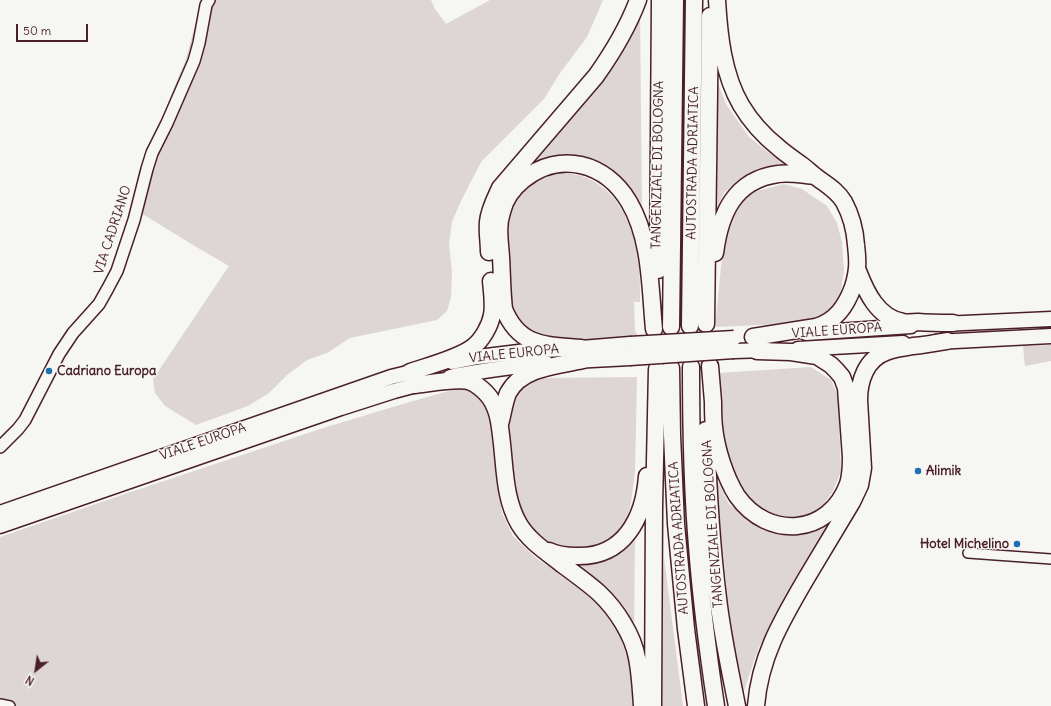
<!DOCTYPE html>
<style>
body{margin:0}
#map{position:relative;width:1051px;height:706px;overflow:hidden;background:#f6f6f2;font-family:Delius,sans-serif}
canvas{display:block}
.north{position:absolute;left:16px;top:650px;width:40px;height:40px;-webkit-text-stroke:3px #f6f6f2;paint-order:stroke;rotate:210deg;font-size:11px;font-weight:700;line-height:16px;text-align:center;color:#4a1f2b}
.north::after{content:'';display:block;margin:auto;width:14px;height:18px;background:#4a1f2b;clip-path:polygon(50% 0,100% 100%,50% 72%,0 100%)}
.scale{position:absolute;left:16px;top:24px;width:72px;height:18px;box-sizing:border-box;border:2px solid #4a1f2b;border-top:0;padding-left:5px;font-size:12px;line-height:14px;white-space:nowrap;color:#4a1f2b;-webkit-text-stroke:3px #f6f6f2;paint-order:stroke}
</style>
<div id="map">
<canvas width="1051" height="706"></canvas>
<div class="north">N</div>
<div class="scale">50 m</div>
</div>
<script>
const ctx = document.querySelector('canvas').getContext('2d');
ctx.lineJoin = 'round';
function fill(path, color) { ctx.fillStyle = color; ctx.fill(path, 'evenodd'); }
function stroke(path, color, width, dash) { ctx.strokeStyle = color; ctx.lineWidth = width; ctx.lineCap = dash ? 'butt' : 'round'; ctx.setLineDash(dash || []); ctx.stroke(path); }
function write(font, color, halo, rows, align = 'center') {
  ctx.font = font + ' Delius,sans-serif'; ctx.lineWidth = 3; ctx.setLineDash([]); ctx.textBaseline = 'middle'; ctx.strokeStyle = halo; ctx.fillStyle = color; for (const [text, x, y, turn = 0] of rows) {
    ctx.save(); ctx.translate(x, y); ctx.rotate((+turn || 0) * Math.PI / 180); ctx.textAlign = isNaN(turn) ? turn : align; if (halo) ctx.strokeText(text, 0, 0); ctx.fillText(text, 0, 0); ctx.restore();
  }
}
fill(new Path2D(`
 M202 0H431L435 9 446 24 490 0H603L587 37 560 73 544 99 481 162 460 203 452 222 449 245 452 271 451 297 447 311 437 320 350 338 327 353 307 360 287 375 269 393 248 406 196 425 165 406 155 393 153 379 229 266 193 245 133 208 138 176 145 153 160 125 173 90 185 62Z
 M640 11 642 215 622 179 591 158 578 155 531 165 601 81Z
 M713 71 726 104 749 137 783 164 789 168 765 170 739 179 724 193 713 216Z
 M557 173C567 173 578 174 587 178 621 193 635 230 639 265 640 277 640 290 640 302H634L635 331 639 337 560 341 538 336 520 324 511 311 506 220 512 201 526 187 544 177Z
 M784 184 802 189 827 206 837 223 842 242 844 271 840 295 830 311 811 323 715 327 725 227 738 202 757 191Z
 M1051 345V361L1025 366 1023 346Z
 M811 367 831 380 838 396 841 471 833 491 821 508 811 516 793 519H779L760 511 742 493 729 467 718 425 719 373Z
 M637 377 635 472 631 503 627 519 613 538 601 546 586 551 552 548 533 535 515 503 506 422 510 402 524 382 543 378Z
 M466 388 481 400 490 415 502 513 513 536 536 558 596 598 620 636 633 675 635 706H0V537L119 496 320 429 396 406 445 392Z
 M715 476 729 504 770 533 798 535 832 520 801 570 758 649 742 697 734 658Z
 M635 535 634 632 568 564H595L613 555Z
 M664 558 683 706H659V648Z`), '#ddd6d5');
const minor = new Path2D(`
 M968 553 1051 559
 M0 704 10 706`);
const tertiary = new Path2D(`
 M0 447 18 429 25 420 59 354 73 333 99 304 108 288 117 271 134 220 147 169 152 153 167 123 194 61 199 43 206 5 209 0`);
const primary = new Path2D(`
 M942 324 1051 319
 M806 333 911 326
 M936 342 1051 336
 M798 349 903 343
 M734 351 767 350
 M573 361 630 358
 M452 362 478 357 527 351 581 348 630 344
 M450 377C482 370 514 367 546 363
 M0 513 391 377 420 370
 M0 526 341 408 394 391 424 383`);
const motorway = new Path2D(`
 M717 0C719 35 723 74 741 105 751 122 764 136 779 148 787 155 795 160 803 166 807 169 811 173 815 176 825 184 837 190 844 202 851 215 855 230 856 245 858 262 858 271 853 287 846 306 836 321 816 327L753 337
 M489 252C489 242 487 232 488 222 489 210 495 199 500 188L596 76C613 52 628 27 638 0
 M715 253C720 214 734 180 778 174 790 172 803 175 815 176
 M658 270 660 0
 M858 271C866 292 878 318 903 322 908 323 913 322 918 322 930 323 941 323 953 323
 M706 324 710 16
 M690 326 694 0
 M671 327 675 0
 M581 348C546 345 519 347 504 309 502 292 502 274 501 257 500 242 497 226 502 212 505 199 513 188 523 180 560 150 606 163 629 202 651 239 650 288 654 329
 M710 366C711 378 712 390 713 402 713 410 713 419 714 427 716 448 725 477 737 496 768 540 829 536 848 484 851 475 851 466 851 457L846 388 842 377 836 370 831 365 817 356 791 352 757 351
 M691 367C691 427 692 487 697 546 701 600 708 653 716 706
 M671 368 672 435 676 524 686 629 696 706
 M410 372C428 366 459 358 473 347 482 340 490 326 492 315 494 304 492 292 491 281
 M414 385C428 384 459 377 471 382 476 384 482 389 486 393 499 406 500 427 502 444 505 471 505 500 519 524 529 541 548 553 563 565 575 574 588 583 599 593 616 609 633 635 637 658 640 673 641 690 642 706
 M500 424C503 414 504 403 508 393 522 367 557 366 583 360
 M706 430C708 486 711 542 718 598 722 634 730 670 737 706
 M549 551C557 555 567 556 576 556 624 558 644 518 647 476
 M653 706 654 507 657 369
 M756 706C760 656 782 620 807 577 822 552 837 527 852 502L860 485 863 468 859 400C859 381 866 359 886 352 895 348 904 348 913 346 925 345 936 343 947 341`);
stroke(minor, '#4a1f2b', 12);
stroke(tertiary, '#4a1f2b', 14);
stroke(primary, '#4a1f2b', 17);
stroke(motorway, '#4a1f2b', 19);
stroke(minor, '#f6f6f2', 9);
stroke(tertiary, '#f6f6f2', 11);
stroke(primary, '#f6f6f2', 14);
stroke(motorway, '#f6f6f2', 16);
const primaryBridge = new Path2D(`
 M630 344 734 338
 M630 358 734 351`);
stroke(primaryBridge, '#4a1f2b', 17, []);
stroke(primaryBridge, '#f6f6f2', 14);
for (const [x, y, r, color] of [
 [49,371,4,"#1f6fb2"],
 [918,471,4,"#1f6fb2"],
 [1017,544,4,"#1f6fb2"]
]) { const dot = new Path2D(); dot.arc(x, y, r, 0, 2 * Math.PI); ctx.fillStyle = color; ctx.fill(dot); stroke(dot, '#f6f6f2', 1.5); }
write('13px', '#4a1f2b', '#f6f6f2', [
 ["AUTOSTRADA ADRIATICA",693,163,-89],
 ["TANGENZIALE DI BOLOGNA",658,165,-89],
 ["VIA CADRIANO",113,230,-72],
 ["VIALE EUROPA",837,331,-4],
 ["VIALE EUROPA",514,354,-6],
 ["VIALE EUROPA",203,442,-19],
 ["TANGENZIALE DI BOLOGNA",713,524,-94],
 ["AUTOSTRADA ADRIATICA",679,538,-94]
]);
write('bold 13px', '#4a1f2b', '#f6f6f2', [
 ["Cadriano Europa",57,371],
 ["Alimik",926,471],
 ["Hotel Michelino",1009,544,"right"]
], 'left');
</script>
